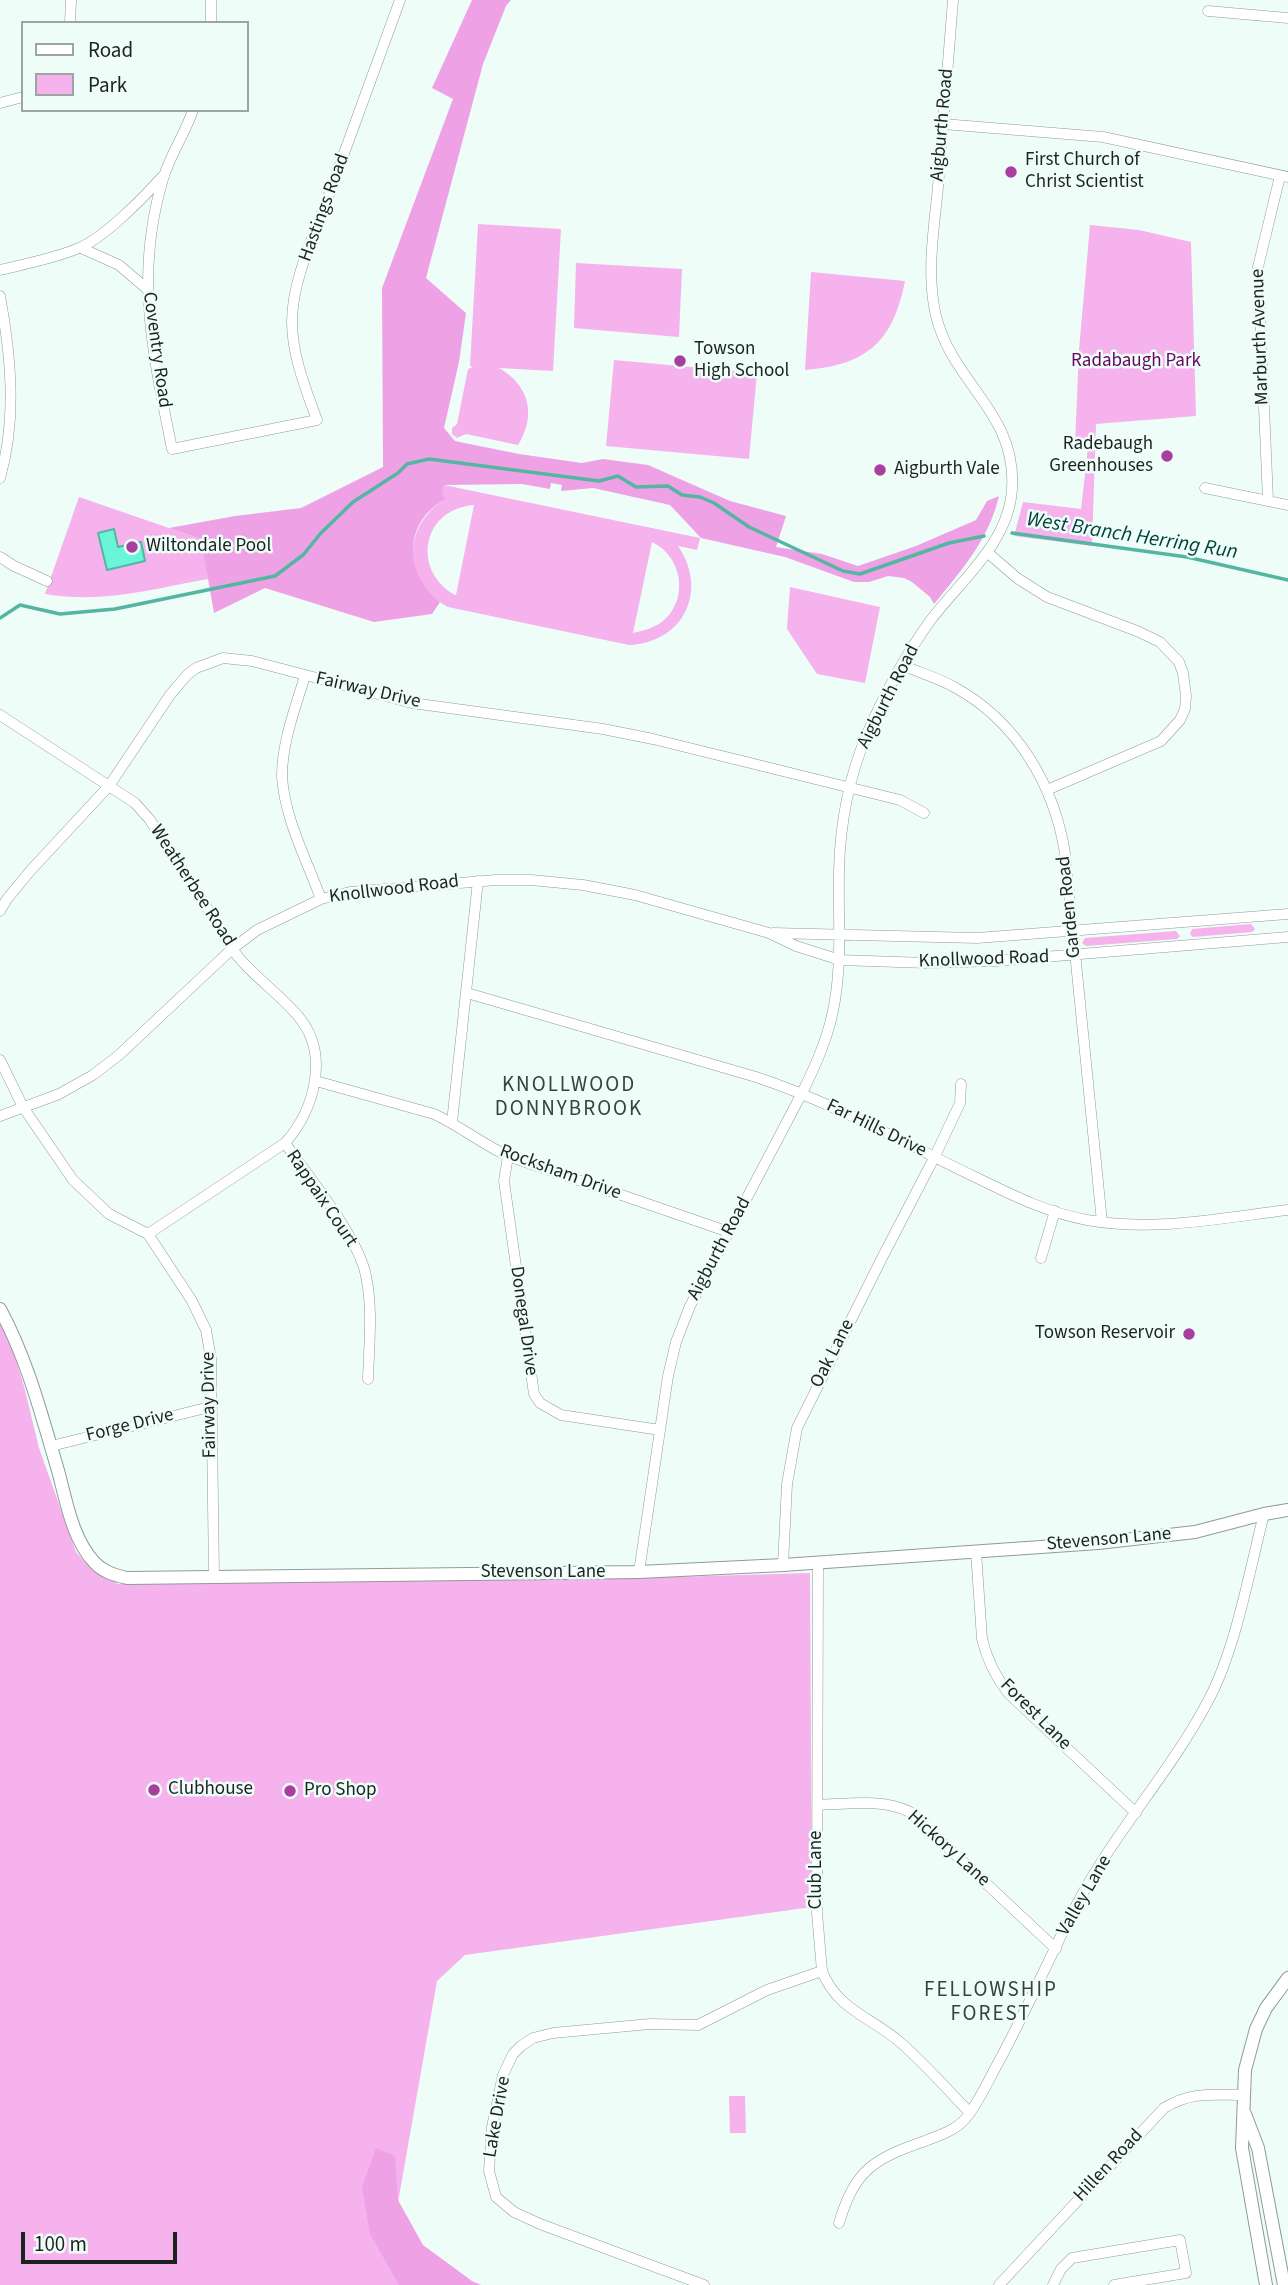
<!DOCTYPE html>
<style>
body{margin:0}
#map{position:relative;width:1288px;height:2285px;overflow:hidden;background:#effdf9;font-family:"Source Sans 3",sans-serif}
canvas{display:block}
.legend{position:absolute;left:21px;top:21px;width:228px;height:91px;box-sizing:border-box;background:#effdf9;border:2px solid #9ba5a3;margin:0;padding:9px 12px;list-style:none;font-size:21px;color:#1d2221}
.legend li{display:flex;align-items:center;gap:14px;height:35px}
.legend b{width:35px;border:2px solid #9ba5a3}
.scale{position:absolute;left:21px;top:2232px;width:156px;height:32px;box-sizing:border-box;border:4px solid #1d2221;border-top:0;padding-left:9px;font-size:21px;line-height:24px;white-space:nowrap;color:#1d2221;-webkit-text-stroke:5px #effdf9;paint-order:stroke}
</style>
<div id="map">
<canvas width="1288" height="2285"></canvas>
<ul class="legend">
<li><b style="height:9px;background:#fff"></b>Road</li>
<li><b style="height:19px;background:#f5b2ed"></b>Park</li>
</ul>
<div class="scale">100 m</div>
</div>
<script>
const ctx = document.querySelector('canvas').getContext('2d');
ctx.lineJoin = 'round';
function fill(path, color) { ctx.fillStyle = color; ctx.fill(path, 'evenodd'); }
function stroke(path, color, width, dash) { ctx.strokeStyle = color; ctx.lineWidth = width; ctx.lineCap = dash ? 'butt' : 'round'; ctx.setLineDash(dash || []); ctx.stroke(path); }
function write(font, color, halo, rows, align = 'center') {
  ctx.font = font + ' "Source Sans 3",sans-serif'; ctx.lineWidth = 5; ctx.setLineDash([]); ctx.textBaseline = 'middle'; ctx.strokeStyle = halo; ctx.fillStyle = color; for (const [text, x, y, turn = 0] of rows) {
    ctx.save(); ctx.translate(x, y); ctx.rotate((+turn || 0) * Math.PI / 180); ctx.textAlign = isNaN(turn) ? turn : align; if (halo) ctx.strokeText(text, 0, 0); ctx.fillText(text, 0, 0); ctx.restore();
  }
}
fill(new Path2D(`
 M478 224 561 229 553 371 499 368C529 385 537 415 518 445L466 434 457 438 452 434V428L457 424 468 369 473 367 470 366Z
 M1090 225 1139 230 1191 242 1196 416 1096 424 1092 546 1014 536 1023 502 1081 509 1088 448 1075 445 1079 350Z
 M576 263 682 269 679 337 574 328Z
 M811 272 905 281C893 341 868 365 805 370Z
 M614 360 757 373 749 459 606 446Z
 M444 485 700 538 697 550 678 546C709 591 683 643 629 645L448 607C401 581 402 526 446 498L441 497ZM474 505 456 595H455C411 570 422 509 474 505ZM652 542C682 556 689 598 664 620 655 628 645 630 633 633Z
 M79 497 201 539 241 532 207 570 208 579C151 589 103 604 45 594Z
 M790 587 880 607 865 683 817 674 787 629Z
 M1251 924 1255 929 1252 932 1193 937 1190 934 1192 929Z
 M1176 931 1180 936 1177 939 1086 946 1082 943 1085 938Z
 M0 1322 8 1335 24 1386 39 1448 76 1552 92 1570 118 1584 673 1577 810 1573 812 1907 465 1955 437 1981 388 2259 456 2285H0Z
 M729 2096H745L746 2133H730Z`), '#f5b2ed');
fill(new Path2D(`
 M472 0H511L506 6 483 64 426 278 466 313 459 362 444 428 455 441 519 454 582 463 603 459 648 465 730 501 786 516 776 547 822 554 858 566 916 546 976 520 987 501 999 496C989 539 962 570 934 604L930 597 912 582 904 578 888 576 869 582H854L785 557 701 538 670 505 593 488 561 491 562 485 551 483 550 489 522 484 444 485 442 496 447 498C403 521 403 573 440 602L432 614 374 622 265 588 214 613 201 539 169 528 235 516 301 508 383 467 382 288 453 99 432 88Z
 M376 2148 395 2156 398 2200 423 2245 472 2281 481 2285H399L370 2234 362 2187Z`), '#efa1e6');
const water = new Path2D(`
 M114 529 118 547 141 542 145 561 107 570 98 533Z`);
fill(water, '#6bf5d8');
stroke(water, '#54b6a1', 2);
stroke(new Path2D(`
 M1012 533 1187 557 1288 580
 M0 618 20 605 60 614 115 609 275 576 303 555 321 533 353 502 398 473 407 464 429 459 599 481 618 476 636 487 668 486 682 495 700 497 714 503 749 527 843 571 860 574 949 543 984 536`), '#54b6a1', 3.5);
const minor = new Path2D(`
 M1208 11 1288 18
 M70 23 71 0
 M211 23V0
 M0 103 23 97
 M193 110C185 134 170 155 163 179 134 276 153 353 172 449L317 420C306 390 292 355 292 322 292 281 313 238 327 200 351 133 376 67 400 0
 M943 124 1103 137 1288 177
 M81 248 119 265 147 289
 M0 270C25 264 56 258 79 248 105 237 143 198 162 177
 M0 296C11 355 17 419 0 478
 M1205 488 1288 505
 M1268 500 1258 267 1280 176
 M987 552 1017 578 1047 597 1137 631 1160 642 1179 662 1183 673 1186 696 1185 709 1180 720 1161 741 1047 790
 M0 557 14 566 47 581
 M902 665C920 673 939 678 956 688 1017 722 1054 785 1065 853L1102 1222
 M305 676C295 708 282 743 282 776 284 817 307 861 321 899
 M0 715 135 803 150 820C171 853 193 885 214 919 220 928 224 938 231 947 248 973 278 992 298 1016 330 1053 315 1110 285 1143L148 1234
 M0 911 7 899 31 870 109 786 170 695 187 675 196 668 223 658 252 661 412 703 603 729 653 739 900 800 924 813
 M773 933 977 938 1288 914
 M467 993 756 1077C832 1102 902 1142 973 1176 1010 1194 1047 1213 1087 1220 1154 1232 1221 1218 1288 1210
 M0 1060 23 1107 73 1180 109 1214 148 1234 192 1301 206 1330 211 1359 214 1576
 M316 1081 434 1114C460 1126 482 1144 508 1156L729 1232
 M0 1116 59 1094 93 1075 119 1055 232 949 257 930 321 899 350 892 496 880H531L583 885 635 895 769 933 796 946 840 960 927 963 995 961 1288 937
 M452 1122 478 881
 M285 1143C308 1176 359 1238 366 1276 373 1309 369 1346 368 1379
 M508 1156 504 1181 534 1394 540 1403 561 1415 660 1430
 M1041 1258 1055 1211
 M51 1446 210 1407
 M976 1552 982 1639C987 1660 995 1676 1008 1693L1136 1813
 M818 1562 817 1913 822 1971C837 2010 873 2018 901 2043 925 2064 947 2089 970 2113
 M783 1565 787 1484 797 1428 883 1256 934 1158 960 1103 961 1084
 M639 1572 668 1376 676 1342 690 1306 802 1093C817 1063 830 1033 835 1000 842 957 838 914 839 871 840 824 849 777 867 734 884 695 905 656 930 621 960 581 1009 543 1012 489 1017 412 953 385 936 316 926 274 934 229 938 187 943 125 948 62 953 0
 M818 1805C847 1804 883 1798 910 1812L1056 1949
 M839 2223C855 2170 873 2159 925 2141 940 2135 955 2131 966 2118 979 2102 988 2081 998 2063 1026 2012 1049 1958 1076 1906 1113 1834 1170 1773 1208 1701 1236 1649 1249 1572 1264 1514
 M704 2285 540 2224 514 2212 496 2197 489 2171 492 2127 503 2075 513 2054 521 2046 533 2038 553 2033 650 2024 698 2025 767 1990 822 1971
 M999 2285 1164 2108C1192 2091 1213 2095 1244 2095
 M1053 2285 1061 2269 1072 2258 1180 2240 1186 2273 1114 2285`);
const tertiary = new Path2D(`
 M0 1309C27 1359 41 1413 57 1467 66 1498 71 1537 94 1562 103 1572 114 1575 127 1578L639 1572 783 1565 1098 1543 1195 1532 1264 1514 1288 1510
 M1245 2114 1258 2148 1284 2285
 M1266 2285 1242 2148 1245 2070 1256 2029 1266 2008 1288 1978`);
stroke(minor, '#8f9b98', 11);
stroke(tertiary, '#8f9b98', 14);
stroke(minor, '#fff', 10);
stroke(tertiary, '#fff', 12);
for (const [x, y, r, color] of [
 [1011,172,7,"#a83fa0"],
 [680,361,7,"#a83fa0"],
 [1167,456,7,"#a83fa0"],
 [880,470,7,"#a83fa0"],
 [132,547,7,"#a83fa0"],
 [1189,1334,7,"#a83fa0"],
 [154,1790,7,"#a83fa0"],
 [290,1791,7,"#a83fa0"]
]) { const dot = new Path2D(); dot.arc(x, y, r, 0, 2 * Math.PI); ctx.fillStyle = color; ctx.fill(dot); stroke(dot, '#effdf9', 2.5); }
write('19px', '#1d2221', '#effdf9', [
 ["Aigburth Road",943,125,-85],
 ["Hastings Road",325,208,-70],
 ["Marburth Avenue",1261,337,-92],
 ["Coventry Road",156,350,82],
 ["Fairway Drive",368,691,13],
 ["Aigburth Road",889,697,-63],
 ["Weatherbee Road",192,886,57],
 ["Knollwood Road",394,890,-7],
 ["Garden Road",1070,907,-96],
 ["Knollwood Road",984,960,-2],
 ["Far Hills Drive",876,1129,26],
 ["Rocksham Drive",560,1173,20],
 ["Rappaix Court",321,1199,56],
 ["Aigburth Road",720,1249,-62],
 ["Donegal Drive",523,1321,82],
 ["Oak Lane",833,1354,-63],
 ["Fairway Drive",210,1405,-91],
 ["Forge Drive",130,1426,-14],
 ["Stevenson Lane",1109,1540,-5],
 ["Stevenson Lane",543,1573],
 ["Forest Lane",1035,1715,45],
 ["Hickory Lane",948,1849,42],
 ["Club Lane",817,1870,-90],
 ["Valley Lane",1085,1896,-60],
 ["Lake Drive",498,2117,-80],
 ["Hillen Road",1109,2166,-47]
]);
write('19px', '#1d2221', '#effdf9', [
 ["First Church of",1025,161],
 ["Christ Scientist",1025,183],
 ["Towson",694,350],
 ["High School",694,372],
 ["Radebaugh",1153,445,"right"],
 ["Greenhouses",1153,467,"right"],
 ["Aigburth Vale",894,470],
 ["Wiltondale Pool",146,547],
 ["Towson Reservoir",1175,1334,"right"],
 ["Clubhouse",168,1790],
 ["Pro Shop",304,1791]
], 'left');
write('19px', '#660662', '#effdf9', [
 ["Radabaugh Park",1136,362]
]);
write('italic 21px', '#014339', '#effdf9', [
 ["West Branch Herring Run",1132,537,9]
]);
ctx.letterSpacing = '2px';
write('21px', '#384340', '#effdf9', [
 ["KNOLLWOOD",569,1086],
 ["DONNYBROOK",569,1110],
 ["FELLOWSHIP",991,1991],
 ["FOREST",991,2015]
]);
ctx.letterSpacing = '0px';
</script>
